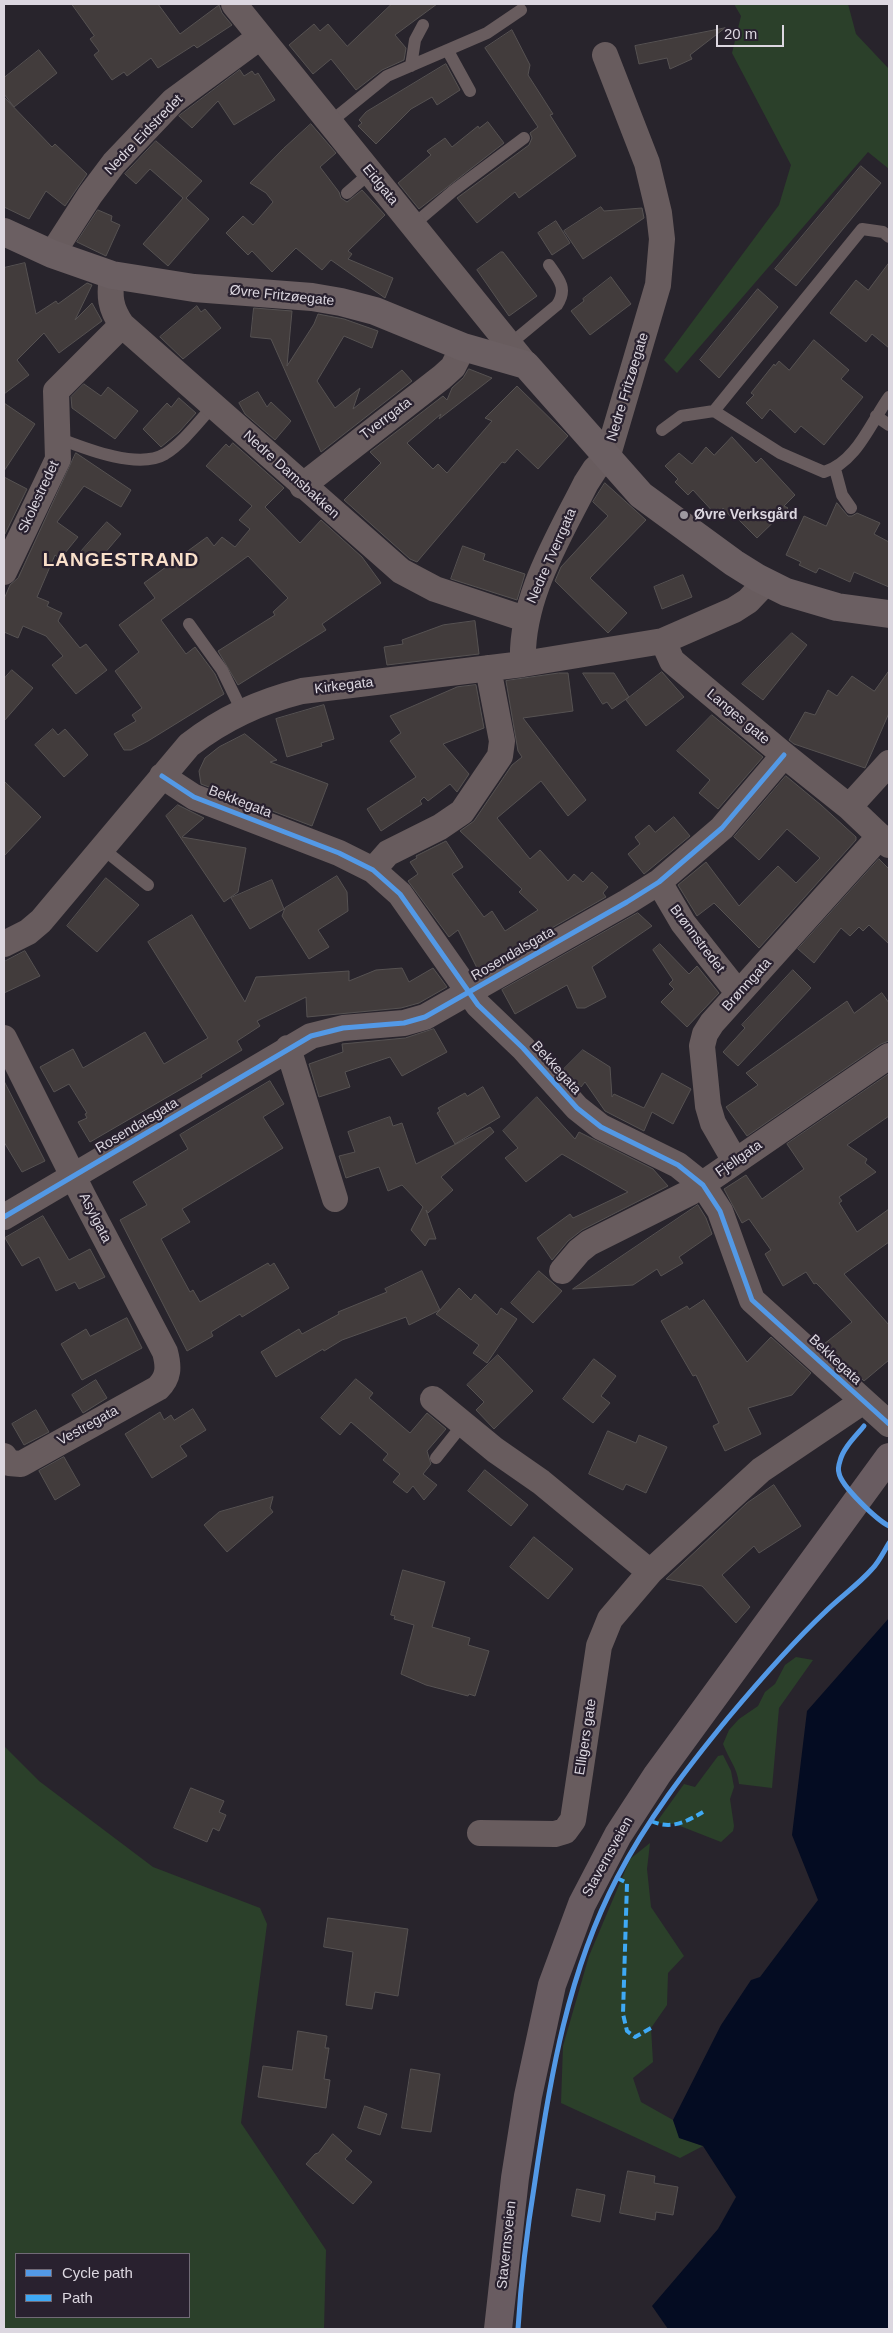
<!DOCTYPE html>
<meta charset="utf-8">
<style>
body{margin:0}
#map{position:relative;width:893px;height:2333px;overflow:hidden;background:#28242c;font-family:Arial,sans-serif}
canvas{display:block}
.frame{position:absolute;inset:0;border:5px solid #dcd7e0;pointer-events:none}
.legend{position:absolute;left:15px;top:2253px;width:175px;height:65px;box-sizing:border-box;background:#29212f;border:1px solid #716a76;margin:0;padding:6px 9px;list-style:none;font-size:15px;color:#dcd7e0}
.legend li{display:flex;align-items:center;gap:10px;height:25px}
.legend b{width:25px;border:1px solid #716a76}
.scale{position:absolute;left:716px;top:25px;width:68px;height:22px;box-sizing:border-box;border:2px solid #dcd7e0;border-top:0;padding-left:6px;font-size:15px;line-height:18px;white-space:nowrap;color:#dcd7e0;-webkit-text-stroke:4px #29212f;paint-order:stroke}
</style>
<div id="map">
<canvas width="893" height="2333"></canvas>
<div class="frame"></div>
<ul class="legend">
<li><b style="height:6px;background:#5399e6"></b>Cycle path</li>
<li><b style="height:6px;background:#3fa9f5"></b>Path</li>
</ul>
<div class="scale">20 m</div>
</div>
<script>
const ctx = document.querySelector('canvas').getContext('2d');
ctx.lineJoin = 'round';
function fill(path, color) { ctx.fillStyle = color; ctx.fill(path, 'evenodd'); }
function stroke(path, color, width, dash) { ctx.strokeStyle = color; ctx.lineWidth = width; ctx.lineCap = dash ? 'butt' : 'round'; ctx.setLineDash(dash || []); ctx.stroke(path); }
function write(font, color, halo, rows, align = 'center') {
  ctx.font = font + ' Arial,sans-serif'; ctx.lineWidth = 4.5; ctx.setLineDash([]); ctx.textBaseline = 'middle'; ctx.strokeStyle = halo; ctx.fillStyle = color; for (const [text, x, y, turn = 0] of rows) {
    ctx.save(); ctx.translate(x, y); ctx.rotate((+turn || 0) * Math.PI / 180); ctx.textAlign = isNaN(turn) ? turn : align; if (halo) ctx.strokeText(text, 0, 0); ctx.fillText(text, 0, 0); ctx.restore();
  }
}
fill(new Path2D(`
 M734 4H848L856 34 889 69V169L868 152 677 373 664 360 779 205 791 165 732 53 741 16Z
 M796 1657 813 1660 779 1708 772 1788 739 1784C737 1767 729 1760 723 1744L729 1730 739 1719 758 1706 765 1692 775 1684 785 1665Z
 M4 1746 39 1781 153 1867 260 1908 267 1924 241 2123 326 2250 324 2329H4ZM189 2254V2317H16V2254Z
 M723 1755 731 1771 734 1787 730 1799 734 1826 733 1831 721 1842 675 1824 656 1823 684 1784 695 1787 718 1756Z
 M650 1843 647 1869 651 1907 684 1956 668 1973 667 2005 651 2028 653 2062 633 2078 641 2102 673 2120 680 2138 703 2146 680 2158 561 2103 563 2046 589 1956 630 1859Z`), '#2b402a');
fill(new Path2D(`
 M889 1618V2329H668L652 2306 718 2229 736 2197 703 2146 679 2138 673 2120 721 2025 751 1980 760 1977 818 1900 792 1835 807 1711Z`), '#040c22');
const building = new Path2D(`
 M72 4H158L180 34 219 5 222 13 232 25 197 48 194 45 158 68 151 58 127 76 124 72 112 80 94 55 99 51 90 39 94 36Z
 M392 4H437L395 35 406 48 404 60 382 70 356 90 331 59 313 74 289 45 314 24 320 31 328 24 347 46Z
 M725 28 690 55 692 59 670 69 667 58 639 64 635 46Z
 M512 30 530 65 528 75 553 114 550 115 576 156 519 198 515 192 477 223 457 198 529 145 532 138 530 133 538 127 485 48Z
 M39 50 57 73 14 107 4 94V78Z
 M446 64 460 90 437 105 432 97 411 109 376 144 358 126 362 123 359 120 366 112Z
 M240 70 244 76 252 71 255 75 258 73 275 100 234 125 218 101 192 128 179 116Z
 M4 97 52 147 55 144 87 174 65 206 46 191 29 219 4 207Z
 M488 122 504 143 419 209 398 183 431 155 427 151 445 138 452 147 478 126 479 128Z
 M311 124 336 153 320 167 339 192 341 198 347 202 362 190 385 215 348 251 352 254 348 259 393 278 385 298 331 260 322 270 296 248 272 272 252 251 248 255 226 233 243 216 253 225 273 202 266 193 250 183 283 149Z
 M156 141 202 181 186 198 209 219 168 266 143 244 183 198 150 169 136 184 125 174Z
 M861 166 881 183 796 286 775 269Z
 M601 207 604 211 642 208 644 218 583 259 564 231Z
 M98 210 112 216 111 221 120 225 106 256 77 242Z
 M556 221 570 243 552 255 538 233Z
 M501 252H503L537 296 509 316 477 270Z
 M25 263 36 314 56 301 58 304 87 283 92 285 75 320 92 303 102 321 59 353 44 333 17 360 29 375 4 394V268Z
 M889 263V348L872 334 866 342 830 313 856 280 868 290Z
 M611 277 631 304 590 335 571 311 584 301 583 299Z
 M758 289 778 307 719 378 700 360Z
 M197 306 201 312 205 309 221 328 183 359 160 337Z
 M254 308 292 311 287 366 314 324 318 314 344 319 378 331 372 348 344 336 317 381 335 408 360 388 353 409 402 370 412 381 321 452 271 339 251 337Z
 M814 340 849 370 841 379 863 397 824 445 801 426 795 433 770 409 762 419 746 403 754 395 751 393 774 364 775 366 779 361 789 370Z
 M469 369 492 378 439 419 441 414 407 443 433 469 438 464 447 473 492 421 485 418 517 386 568 436 538 469 517 449 505 463 502 462 417 562 410 559 344 500 381 463 370 452 443 396 447 400 452 388 463 378Z
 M84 384 101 396 108 387 138 411 115 439 72 408 71 397Z
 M258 392 267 407 271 402 291 421 275 440 245 414 239 403Z
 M179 398 196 413 179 432 161 447 143 429 167 403 171 407Z
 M4 403 35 424 4 471Z
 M732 437 756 463 761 458 795 495 784 506 788 508 757 538 734 515 731 517 723 508 716 515 693 490 688 495 675 482 678 479 665 466 679 453 692 464 706 447 714 455Z
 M233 443 284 488 265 507 300 543 321 520 362 557 381 583 322 624 326 630 238 685 218 651 275 615 273 612 288 598 248 556 161 620 186 654 195 647 215 674 224 694 148 741 131 750H124L114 734 136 721 132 715 142 708 115 671 139 652 119 625 155 598 144 583 207 537 214 546 222 537 235 547 250 529 239 520 252 506 206 466 226 444 229 447Z
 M76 453 131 490 121 507 84 486 57 522 78 537 60 559 55 555 37 597 49 602 47 606 62 613 58 621 80 648 86 644 107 670 76 694 52 665 63 656 46 636 23 626 18 638 4 632V599L10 585 18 578Z
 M4 477 27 489 5 534 4 533Z
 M605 483 646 520 590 578 627 613 608 633 555 581 561 567 608 516 593 502Z
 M837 503 848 516H852L857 513 880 523 874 534 889 542V587L854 572 850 582 819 568 816 573 799 565 801 562 786 555 804 516 826 526Z
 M107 522 121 534 92 568 78 555Z
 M463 546 485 554 483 560 525 574 517 600 451 579Z
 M683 575 692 597 662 609 654 587Z
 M475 621 479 654 387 665 384 647 403 644 402 640 443 625Z
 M792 633 807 645 763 700 742 684Z
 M12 670 33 688 4 721V679Z
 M889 671V713L865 768 794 744 789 740 805 712 815 715 828 690 837 696 852 676 874 691Z
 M662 672 684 697 646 726 626 700Z
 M559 673H568L573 711 523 718 586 800 568 816 541 781 497 818 530 859 540 850 568 881 574 874 583 882 592 872 608 887 603 893 606 897 478 970 458 930 449 937 408 881 418 874 410 862 417 858 416 856 446 841 463 867 452 874 484 917 492 911 505 931 538 910 519 892 522 889 460 831 474 821 512 765 522 757 518 751 506 681Z
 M583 673H614L629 697 612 709 607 702 603 704Z
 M476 685 484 728 443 744 469 774 457 792 450 784 428 801 424 797 420 801 422 804 381 831 367 809 416 777 390 741 401 733 390 716 457 687Z
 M324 705 334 739 321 743 322 746 287 757 276 719Z
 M712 715 763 757 718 809 699 793 710 780 677 751Z
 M53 729 58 735 65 729 88 755 64 777 35 745Z
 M245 734 277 760 270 762 328 784 312 826 201 784 199 771 205 758 219 747Z
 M786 776 821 805 856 837V840L759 948 714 903 697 916 678 885 706 862 739 906 778 866 796 883 820 858 787 829 759 860 734 837Z
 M4 781 41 817 4 856Z
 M178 805 204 818 182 837 246 848 238 892 224 902 166 816Z
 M674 817 690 836 644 874 628 854 640 844 635 837 649 825 655 832Z
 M879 859 889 869V944L869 925 863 931 859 927 850 936 841 928 814 963 798 949Z
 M337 876 347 892 348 911 318 930 329 947 309 959 282 916 285 908Z
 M106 878 139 905 97 952 67 926Z
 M272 880 284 909 250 929 231 898Z
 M638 913 652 926 592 967 606 997 585 1008H577L567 985 515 1014 502 990Z
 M192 915 245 1002 256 977 349 971V981L376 970 402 968 409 982 433 968 447 987 419 1003 401 1008 307 1017 306 997 257 1021 260 1026 237 1041 242 1050 201 1075 202 1077 90 1142 78 1122 87 1118 85 1114 87 1113 69 1084 54 1092 40 1067 73 1049 83 1068 145 1032 164 1064 208 1038 148 942Z
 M660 944 689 974 697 966 719 993 687 1027 661 1002 674 989 669 984 673 980 653 950Z
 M25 951 40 976 4 993V962Z
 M793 970 811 988 738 1066 723 1052 745 1028 742 1025Z
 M882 993 889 1003V1041L881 1044 747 1136 726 1107 758 1085 746 1073 847 1001 854 1013Z
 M434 1029 447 1052 402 1076 390 1057 345 1072 350 1087 319 1097 309 1064 343 1052 342 1044 405 1038Z
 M583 1050 610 1067 612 1097 614 1094 644 1108 662 1073 691 1089 673 1124 652 1112 644 1131 605 1111 585 1082 581 1087 564 1069Z
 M889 1074V1116L847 1145 867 1159 865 1163 876 1172 839 1197 842 1201 839 1203 857 1232 889 1209V1242L844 1274 889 1325V1360L864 1381 824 1344 852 1322 821 1288 816 1283 814 1284 806 1272 783 1286 765 1254 771 1250 749 1219 742 1223 724 1189 746 1175 762 1199 804 1169 787 1144Z
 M4 1081 45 1161 22 1172 4 1142Z
 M270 1081 284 1104 263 1117 283 1148 182 1209 190 1222 161 1239 190 1292 193 1290 200 1302 268 1263 270 1266 274 1263 289 1288 242 1317 240 1314 211 1332 213 1336 187 1351 120 1220 147 1205 133 1182 188 1149 180 1135Z
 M483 1087 500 1117 455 1144 437 1113 440 1111 438 1108 465 1093 467 1096Z
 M537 1097 575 1139 579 1132 653 1169 668 1186 582 1230 568 1241 552 1260 537 1238 570 1214 573 1218 628 1192 562 1154 526 1182 505 1158 518 1148 503 1131Z
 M390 1117 393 1126 402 1123 416 1164 490 1127 494 1132 441 1177 453 1190 428 1213 426 1210 436 1239H429L425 1246 411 1230 423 1207 402 1185 388 1191 379 1167 346 1178 339 1156 355 1152 348 1132Z
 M698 1205 706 1218 712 1234 679 1257 683 1263 661 1276 657 1269 633 1285 573 1289Z
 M43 1216 69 1260 90 1249 105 1277 79 1289 75 1282 56 1291 39 1257 22 1266 5 1238Z
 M422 1271 440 1310 459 1288 471 1300 475 1294 497 1315 501 1308 517 1319 487 1363 473 1353 479 1345 436 1314 440 1310 409 1325 406 1317 342 1340 324 1351 323 1349 276 1377 261 1352 299 1329 302 1334 339 1314 338 1312 387 1292 385 1289Z
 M539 1271 562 1291 533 1323 511 1303Z
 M704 1300 747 1362 771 1337 811 1373 792 1395 748 1408 761 1434 725 1451 713 1426 719 1423 696 1375 693 1376 661 1321 687 1306 689 1309Z
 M127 1318 142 1348 82 1380 61 1344 86 1329 90 1336Z
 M498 1355 533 1391 494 1429 476 1410 484 1402 467 1385Z
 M594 1359 616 1376 601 1396 610 1403 593 1423 563 1399Z
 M356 1379 373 1393 369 1398 410 1433 427 1413 446 1429 427 1451 431 1464 423 1474 437 1485 424 1500 413 1486 407 1493 393 1482 400 1474 383 1460 388 1454 351 1422 340 1435 321 1418Z
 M96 1380 107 1398 83 1413 72 1395Z
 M193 1409 206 1430 180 1446 187 1456 152 1478 125 1434 160 1412 164 1420 171 1415 174 1420Z
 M36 1410 49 1432 24 1445 12 1424Z
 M608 1431 636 1443 639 1435 667 1447 646 1493 626 1484 623 1490 589 1474Z
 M64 1457 80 1485 55 1500 39 1471Z
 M485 1470 528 1505 511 1526 468 1491Z
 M774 1485 801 1526 759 1553 754 1546 722 1575 750 1607 736 1623 702 1586 666 1579 747 1503Z
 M273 1497 270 1508 273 1512 227 1552 204 1525 219 1512Z
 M534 1537 573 1569 548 1599 510 1567Z
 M403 1570 445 1582 432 1627 470 1638 468 1645 489 1651 475 1696 469 1694 468 1696 426 1685 401 1674 414 1625 394 1619 395 1616 391 1615Z
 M191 1788 224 1801 219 1812 226 1815 219 1831 213 1828 207 1842 174 1828Z
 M328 1918 408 1929 398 1996 375 1992 372 2009 346 2005 353 1952 324 1947Z
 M298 2031 327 2036 325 2048H329L324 2079 330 2080 326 2108 258 2097 263 2066 292 2070Z
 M411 2069 440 2074 431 2132 402 2128Z
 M365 2106 387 2114 380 2135 358 2128Z
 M333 2134 352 2151 345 2159 372 2182 353 2204 306 2164 315 2154 318 2153Z
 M628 2171 655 2176 654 2183 678 2187 673 2215 656 2212 655 2220 620 2213Z
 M577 2189 605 2195 600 2222 572 2216Z`);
fill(building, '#423c3c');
stroke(building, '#565252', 1);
stroke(new Path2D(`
 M448 51 470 91
 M411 66 415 40 423 25
 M329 123 387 76 487 33 521 10
 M347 193 370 173
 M413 225 453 191 524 138
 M510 344 557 305C568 289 559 279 549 265
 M714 411 780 453 824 472C856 463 871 422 889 397
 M876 416 889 425
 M662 430 681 416 714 411 862 229 883 232 889 237
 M58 438C84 448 138 470 165 454 184 442 199 421 214 405
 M835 469 842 495 851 508
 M189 624 222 670 242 711
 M103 849 148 885
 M436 1458 463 1424`), '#685c5e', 12);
stroke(new Path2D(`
 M234 4 526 365
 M52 254 90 195 114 163 173 101 260 37
 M112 275C109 296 110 308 122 325L401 571 435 589 525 619
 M302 486 442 377 453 367 463 347
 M4 572 58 459 56 391 122 325
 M663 641 672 661 784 755 849 807 889 845
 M523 664C520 599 558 539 586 483L595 469 607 458 658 285 662 239 659 213 647 163 605 55
 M162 776 194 797 339 853 373 870 400 894 478 1005 523 1048 577 1108 601 1127 678 1165 703 1185 720 1211 752 1300 889 1424
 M849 807 889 763
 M373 870 388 853 440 827 462 812 500 756 502 741 488 668
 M659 882 683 923 732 985 740 992
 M4 944 28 932 41 921 189 745C224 718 259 702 302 691L523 664 663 641 734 610 748 601 766 582
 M4 1038 83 1196 165 1352C169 1367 169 1377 158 1388L21 1464 9 1463 4 1456
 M288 1048 335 1199
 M735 1161 713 1123 708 1106 702 1046 705 1034 712 1023 880 836
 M4 1217 311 1036 343 1028 404 1023 425 1017 627 902 659 882 722 828 784 755
 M562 1271 579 1251 589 1243 691 1192 889 1056
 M433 1399 495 1450 541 1482 650 1572
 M480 1833 555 1834 565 1831 573 1820 599 1646 610 1619 650 1572 761 1470 862 1402`), '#685c5e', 26);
stroke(new Path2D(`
 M4 232 52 254 112 275 194 288 312 297 341 302 375 311 463 347 526 365 641 495 734 563 758 578 786 592 837 607 889 614`), '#6b5f62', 28);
stroke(new Path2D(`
 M498 2329 515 2178 528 2096 552 1985 582 1904 618 1835 657 1775 889 1457`), '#695c61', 28);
stroke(new Path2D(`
 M651 1821C671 1830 686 1822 703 1812
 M617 1878 627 1883 623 2014 627 2031 635 2037 651 2028`), '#3fa9f5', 4, [8, 4]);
stroke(new Path2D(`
 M162 776 194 797 339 853 373 870 400 894 478 1005 523 1048 577 1108 601 1127 678 1165 703 1185 720 1211 752 1300 889 1424
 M4 1217 311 1036 343 1028 404 1023 425 1017 627 902 659 882 722 828 784 755
 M864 1426C856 1436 843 1448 840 1461 839 1464 838 1470 839 1473 841 1486 877 1520 889 1526
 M518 2329C521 2280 527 2230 535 2181 550 2077 568 1972 617 1878 647 1820 687 1768 728 1718 759 1681 790 1645 825 1612 840 1597 858 1585 872 1569 879 1562 884 1551 889 1543`), '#5399e6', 5);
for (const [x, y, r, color] of [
 [684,515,5,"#9d98a1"]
]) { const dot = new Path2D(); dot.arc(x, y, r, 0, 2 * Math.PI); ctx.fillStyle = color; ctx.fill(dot); stroke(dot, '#29212f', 2); }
write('14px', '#dcd7e0', '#29212f', [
 ["Nedre Eidstredet",144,135,-46],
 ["Eidgata",380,185,51],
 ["Øvre Fritzøegate",282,296,6],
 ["Nedre Fritzøegate",628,387,-73],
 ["Tverrgata",386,419,-37],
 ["Nedre Damsbakken",291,475,42],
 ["Skolestredet",39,497,-65],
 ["Nedre Tverrgata",552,556,-66],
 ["Kirkegata",344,686,-7],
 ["Langes gate",738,717,40],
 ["Bekkegata",240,802,21],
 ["Brønnstredet",697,939,53],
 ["Rosendalsgata",513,954,-30],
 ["Brønngata",747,985,-48],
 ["Bekkegata",556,1068,48],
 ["Rosendalsgata",137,1126,-31],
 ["Fjellgata",739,1159,-35],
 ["Asylgata",95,1218,63],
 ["Bekkegata",835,1360,43],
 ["Vestregata",88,1426,-29],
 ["Elligers gate",586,1737,-81],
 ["Stavernsveien",608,1857,-61],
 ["Stavernsveien",507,2245,-84]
]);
write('bold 14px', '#dcd7e0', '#29212f', [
 ["Øvre Verksgård",694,515]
], 'left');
ctx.letterSpacing = '1px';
write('bold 19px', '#f9dfca', '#29212f', [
 ["LANGESTRAND",121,561]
]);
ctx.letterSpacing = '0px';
</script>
